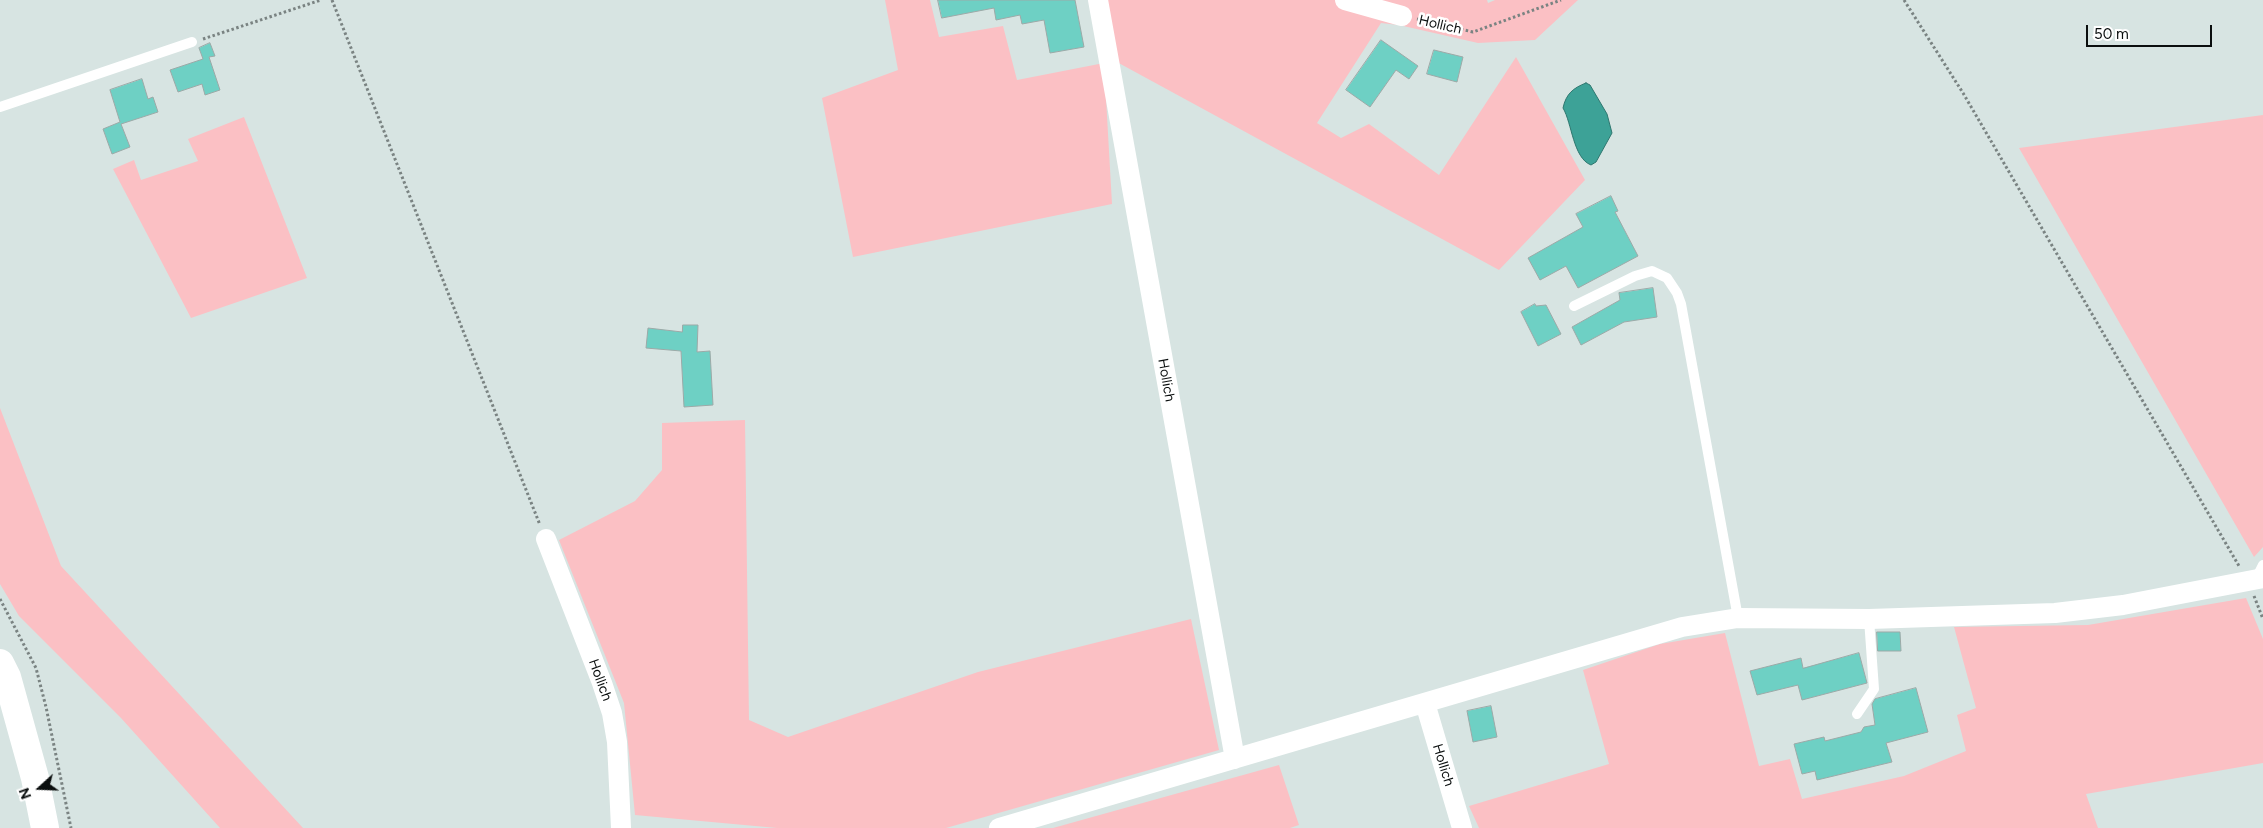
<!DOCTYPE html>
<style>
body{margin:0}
#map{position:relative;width:2263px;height:828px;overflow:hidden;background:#d7e4e2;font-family:Figtree,sans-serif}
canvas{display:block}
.north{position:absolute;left:15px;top:763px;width:50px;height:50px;-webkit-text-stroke:4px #fff;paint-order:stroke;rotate:250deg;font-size:14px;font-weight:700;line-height:20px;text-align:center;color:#0a0e0e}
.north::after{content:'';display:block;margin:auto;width:18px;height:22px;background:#0a0e0e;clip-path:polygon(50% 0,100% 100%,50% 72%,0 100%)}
.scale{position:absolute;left:2086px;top:25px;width:126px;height:22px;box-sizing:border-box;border:2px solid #0a0e0e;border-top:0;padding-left:6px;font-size:15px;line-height:18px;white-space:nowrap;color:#0a0e0e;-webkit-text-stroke:4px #fff;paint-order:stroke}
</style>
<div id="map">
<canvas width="2263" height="828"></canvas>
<div class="north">N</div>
<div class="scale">50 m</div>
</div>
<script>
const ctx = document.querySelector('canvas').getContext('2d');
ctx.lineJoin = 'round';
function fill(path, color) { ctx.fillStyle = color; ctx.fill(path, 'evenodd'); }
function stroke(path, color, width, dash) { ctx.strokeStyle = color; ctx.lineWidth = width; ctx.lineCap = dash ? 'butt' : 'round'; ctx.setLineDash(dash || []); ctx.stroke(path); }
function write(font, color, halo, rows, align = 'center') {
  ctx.font = font + ' Figtree,sans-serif'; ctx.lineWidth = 5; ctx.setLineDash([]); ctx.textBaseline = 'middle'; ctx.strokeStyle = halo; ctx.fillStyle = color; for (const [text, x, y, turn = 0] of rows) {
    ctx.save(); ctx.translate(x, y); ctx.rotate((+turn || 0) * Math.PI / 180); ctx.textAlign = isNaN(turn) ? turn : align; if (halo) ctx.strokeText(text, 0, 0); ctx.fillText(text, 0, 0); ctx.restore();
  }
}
fill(new Path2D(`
 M885 0H930L939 37 1003 26 1017 80 1104 63 1112 204 853 257 822 98 898 70Z
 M1103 0H1487L1488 3 1495 0H1578L1535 40 1478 43 1399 25 1381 23 1317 123 1341 138 1369 124 1439 175 1516 57 1585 180 1499 270 1115 61Z
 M2263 115V547L2254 557 2019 148Z
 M244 117 307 278 191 318 113 169 134 160 141 180 198 161 188 139Z
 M0 408 61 566 303 828H220L121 718 19 616 0 584Z
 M745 420 749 720 788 737 978 672 1191 619 1219 750 946 828H777L635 815 624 703 559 540 635 501 662 470V423Z
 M2246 598 2263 639V763L2086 794 2098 828H1479L1469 806 1609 764 1583 670 1660 644 1725 633 1759 766 1790 759 1802 799 1904 776 1966 751 1957 715 1976 708 1954 627 2088 625Z
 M1279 765 1299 825 1290 828H1053Z`), '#fbc0c4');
const water = new Path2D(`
 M1586 83 1590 85 1607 114 1612 133 1596 162 1591 165C1573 158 1572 123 1563 108 1566 94 1573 88 1586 83Z`);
fill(water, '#3da297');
stroke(water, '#2e766e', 1);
const building = new Path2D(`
 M938 0H1075L1084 47 1050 53 1044 20 1022 24 1020 15 996 20 994 8 942 18Z
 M1381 40 1418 66 1409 79 1396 70 1370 107 1346 90Z
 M210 43 215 56 209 57 220 90 205 95 202 84 178 92 170 70 203 59 199 48Z
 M1434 50 1463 57 1457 82 1427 74Z
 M142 79 148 99 153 97 158 112 121 124 130 147 112 154 103 129 120 122 110 90Z
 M1611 196 1618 211 1615 212 1638 256 1578 288 1566 266 1540 280 1528 258 1583 227 1576 214Z
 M1653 288 1657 317 1624 322 1581 345 1572 327 1620 300 1619 293Z
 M1535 304 1536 306 1546 305 1561 334 1538 346 1521 312Z
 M683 325H698L697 352 710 351 713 405 684 407 681 351 646 348 648 328 682 332Z
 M1877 632H1900L1901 651H1878Z
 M1859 653 1867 683 1802 700 1798 685 1757 695 1750 671 1801 658 1803 668Z
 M1916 688 1928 732 1886 743 1892 762 1817 780 1815 771 1802 774 1794 744 1824 737 1825 741 1861 732 1864 727 1875 725 1872 704 1875 699Z
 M1491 706 1497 737 1473 742 1467 711Z`);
fill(building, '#6ed0c4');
stroke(building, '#9ca9a7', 1);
stroke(new Path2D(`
 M332 0 540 525
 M1904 0 1963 93 2239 566
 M1417 19 1473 32 1561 0
 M203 39 321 0
 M2254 596 2263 619
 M0 599 36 668 46 707 71 828`), '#7a8382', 3, [2.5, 2.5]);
stroke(new Path2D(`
 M0 107 192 42
 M1574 306 1635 276 1652 271 1667 278 1677 293 1681 304 1738 618
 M2256 579 2263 565
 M1857 714 1874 689 1869 619`), '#fff', 10);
stroke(new Path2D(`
 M1098 0 1235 759
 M1345 0 1402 16
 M546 539 602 683 612 713 617 742 621 828
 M1425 703 1462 828
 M999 828 1682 627 1738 618 1869 619 2055 613 2123 605 2263 578`), '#fff', 20);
stroke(new Path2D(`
 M0 663 7 677 35 778 45 828`), '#fff', 28);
write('14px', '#0a0e0e', '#fff', [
 ["Hollich",1440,25,13],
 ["Hollich",1166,380,80],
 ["Hollich",600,680,70],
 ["Hollich",1443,765,73]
]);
</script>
